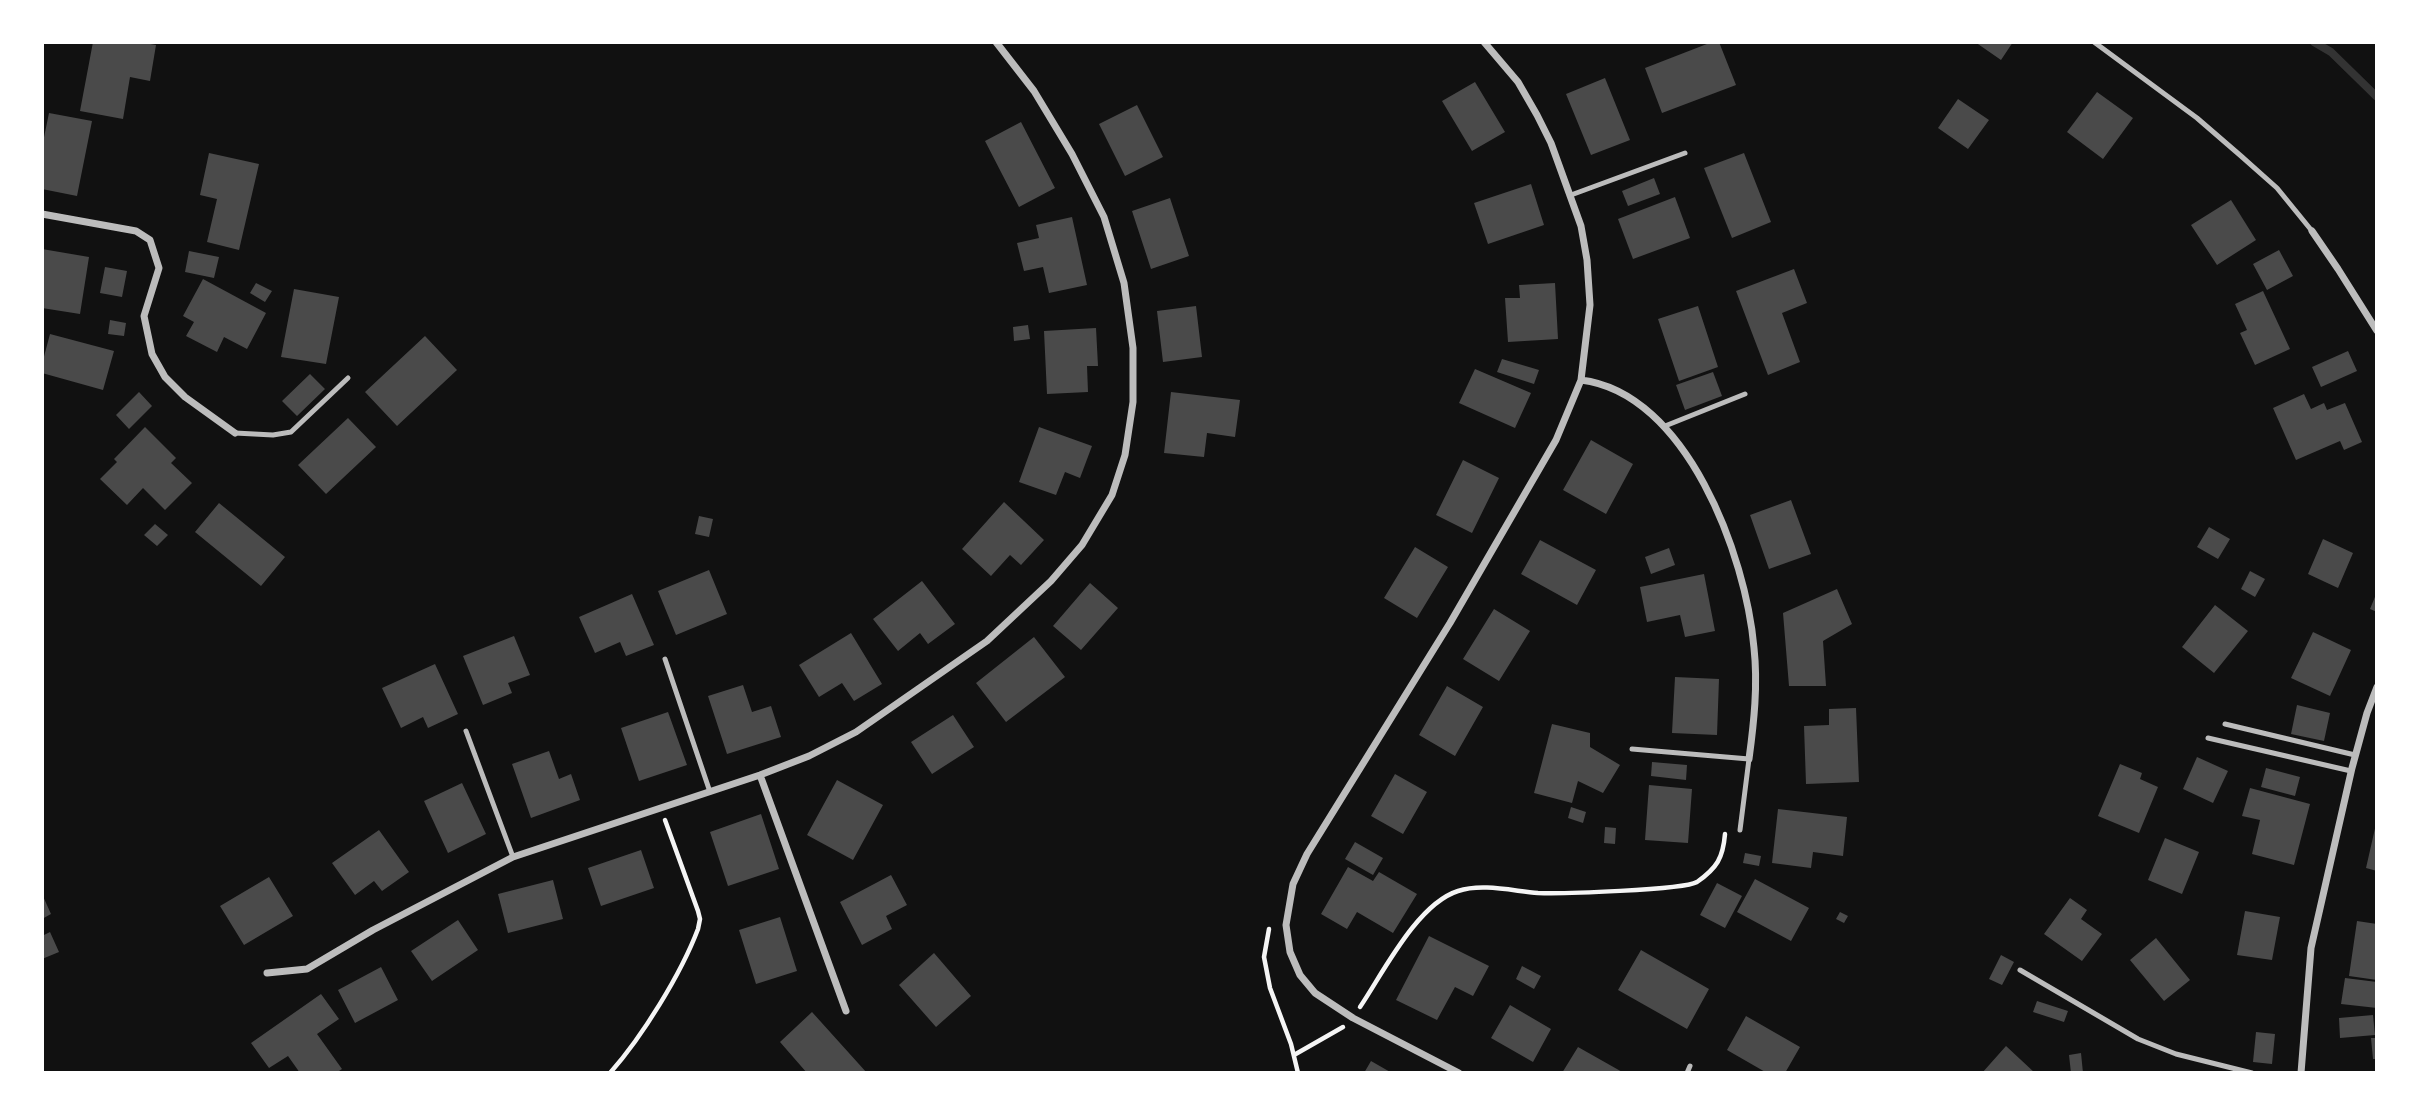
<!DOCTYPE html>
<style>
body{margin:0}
#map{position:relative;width:2419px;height:1115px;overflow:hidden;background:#111;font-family:Signika,sans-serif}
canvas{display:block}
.frame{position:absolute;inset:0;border:44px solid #fff;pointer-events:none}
</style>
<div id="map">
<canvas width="2419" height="1115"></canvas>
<div class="frame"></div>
</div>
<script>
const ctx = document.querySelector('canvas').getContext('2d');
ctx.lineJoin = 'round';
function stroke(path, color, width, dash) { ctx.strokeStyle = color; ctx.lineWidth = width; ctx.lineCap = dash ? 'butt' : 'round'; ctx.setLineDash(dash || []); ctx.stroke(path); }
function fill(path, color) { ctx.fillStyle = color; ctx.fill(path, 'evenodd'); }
stroke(new Path2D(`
 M2314 42 2331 52 2377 97`), '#333', 8);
fill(new Path2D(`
 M93 42H139L156 45 150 81 130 77 123 119 80 111Z
 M1712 42H1719L1736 85 1662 113 1645 68Z
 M1975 42H2013L2001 60Z
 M1605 78 1630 140 1591 155 1566 94Z
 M1475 82 1505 132 1472 151 1442 101Z
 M2097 92 2133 118 2103 159 2067 132Z
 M1958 99 1989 120 1968 149 1938 128Z
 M1137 105 1163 157 1125 176 1099 124Z
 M49 113 92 121 77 196 42 189V147Z
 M1021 122 1055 188 1019 207 985 141Z
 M209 153 259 164 239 250 207 242 217 199 200 195Z
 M1744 153 1771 222 1732 238 1704 168Z
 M1654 178 1660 194 1628 206 1622 191Z
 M1531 184 1544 225 1488 244 1474 203Z
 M1675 197 1690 238 1633 259 1618 219Z
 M1170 198 1189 256 1151 269 1132 211Z
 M2231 200 2256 240 2217 265 2191 225Z
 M1072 217 1087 285 1049 293 1043 267 1024 271 1017 243 1039 238 1036 225Z
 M42 249 89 257 80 314 42 308Z
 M2279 250 2293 276 2267 290 2253 264Z
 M189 251 219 257 214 278 185 272Z
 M105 267 127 271 122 297 100 293Z
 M1794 269 1807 303 1782 313 1800 362 1768 375 1736 291Z
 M203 279 266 313 247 349 224 337 217 352 186 336 194 322 183 316Z
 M256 283 272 291 265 302 250 293Z
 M1555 283 1558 339 1508 342 1505 298H1520L1519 285Z
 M294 289 339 297 326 364 281 357Z
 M2263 291 2290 349 2255 365 2240 333 2247 330 2235 304Z
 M1196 306 1202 357 1163 362 1157 311Z
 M1698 306 1718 367 1679 381 1658 319Z
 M110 320 126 323 124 336 108 334Z
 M1028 325 1030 339 1014 341 1013 327Z
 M1096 328 1098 366H1087L1088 392 1047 394 1044 331Z
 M50 334 114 351 103 390 42 373V364Z
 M425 336 457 370 397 426 365 392Z
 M2348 351 2357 371 2321 387 2312 367Z
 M1502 359 1539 370 1534 384 1497 372Z
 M1475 369 1531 393 1515 428 1459 403Z
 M1713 372 1722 396 1685 410 1676 385Z
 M310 374 325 389 297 416 282 401Z
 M139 392 152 406 129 429 116 415Z
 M1171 392 1240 400 1235 437 1207 433 1204 457 1164 453Z
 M2304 394 2311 409 2324 403 2327 410 2345 403 2362 442 2344 450 2340 441 2296 460 2273 408Z
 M348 418 376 447 326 494 298 465Z
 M145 427 176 458 171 463 192 483 165 510 143 488 127 505 100 479 117 462 114 459Z
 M1039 427 1092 446 1080 478 1065 472 1056 495 1019 482Z
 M1591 440 1633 464 1606 514 1563 490Z
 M1463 460 1499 478 1472 533 1436 515Z
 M1791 500 1811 554 1769 569 1750 515Z
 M1004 502 1044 540 1021 565 1010 555 991 576 962 549Z
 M219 503 285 557 261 586 195 532Z
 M699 516 713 519 709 537 695 534Z
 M155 524 168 535 157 546 144 535Z
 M2209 527 2230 539 2218 559 2197 547Z
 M2323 539 2353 553 2338 588 2308 574Z
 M1540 540 1596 570 1577 605 1521 574Z
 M1415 547 1448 567 1417 618 1384 598Z
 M1669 548 1675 565 1651 574 1645 557Z
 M709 570 727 614 676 635 658 591Z
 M2250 571 2265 579 2255 597 2241 589Z
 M1704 574 1715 631 1685 637 1680 615 1647 622 1640 587Z
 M922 581 955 624 928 644 920 633 898 651 873 619Z
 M1090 583 1118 608 1081 650 1053 626Z
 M1837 589 1852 624 1823 641 1826 686H1789L1783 613Z
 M2377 592V612L2370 609Z
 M632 594 654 645 626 656 620 642 595 653 579 617Z
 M2215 605 2248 631 2214 673 2182 647Z
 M1494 609 1530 631 1499 681 1463 659Z
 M2313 632 2351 650 2330 696 2291 678Z
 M851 633 882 684 854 701 842 683 819 697 799 665Z
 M514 636 530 675 508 683 512 693 483 705 463 656Z
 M1034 637 1065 677 1006 722 976 683Z
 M435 664 458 714 428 728 423 717 401 728 382 688Z
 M1675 677 1719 679 1717 735 1672 733Z
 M743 685 752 712 771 706 781 737 727 754 708 696Z
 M1447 686 1483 707 1455 756 1419 735Z
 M2297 705 2330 713 2324 741 2291 734Z
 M1856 708 1859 782 1806 784 1804 726 1829 725V709Z
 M668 712 687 765 639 781 621 728Z
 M953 715 974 747 932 774 911 742Z
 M1552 724 1590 733V747L1620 765 1603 793 1578 781 1572 803 1534 793Z
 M549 751 559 779 571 774 580 800 531 818 512 764Z
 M2197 757 2228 771 2213 803 2183 789Z
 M1652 762 1687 765 1686 780 1651 776Z
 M2120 764 2142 773 2140 779 2158 787 2139 833 2098 816Z
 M2266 768 2300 777 2295 796 2261 787Z
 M1395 774 1427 792 1403 834 1371 816Z
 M837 780 883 805 853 860 807 835Z
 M462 783 486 834 448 853 424 801Z
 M1649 785 1692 789 1688 843 1645 840Z
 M2250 788 2310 804 2294 865 2252 854 2260 820 2242 816Z
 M1571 807 1586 812 1583 823 1568 818Z
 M1778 809 1847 817 1843 856 1813 852 1811 868 1772 863Z
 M761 814 779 869 728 886 710 832Z
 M2376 824 2377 825V871L2366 868Z
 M1605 827 1616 828 1615 844 1604 843Z
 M379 830 409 872 382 891 374 881 355 895 332 863Z
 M2165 838 2199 852 2182 894 2148 880Z
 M1355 842 1383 858 1373 875 1345 859Z
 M641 850 654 888 601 906 588 868Z
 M1745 853 1761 856 1759 866 1743 863Z
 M1348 867 1373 881 1379 872 1417 894 1393 933 1357 912 1347 929 1321 914Z
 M891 875 907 905 886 916 892 929 862 945 840 902Z
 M269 877 293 916 244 945 220 906Z
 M1755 879 1809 908 1791 941 1737 912Z
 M553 880 563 919 508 933 498 894Z
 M1717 883 1742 896 1725 928 1700 915Z
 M42 894 51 914 42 919Z
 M2070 898 2087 910 2081 919 2102 934 2082 961 2044 934Z
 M2245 911 2280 917 2272 960 2237 955Z
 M1840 912 1848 916 1844 923 1836 919Z
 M780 917 797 971 756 984 739 930Z
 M458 920 478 950 432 981 411 951Z
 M2357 921 2377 924V980L2349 976Z
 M50 932 59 952 42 959V936Z
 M1429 936 1489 966 1473 996 1455 987 1437 1020 1396 1000Z
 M2156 938 2190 980 2164 1001 2130 960Z
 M1641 950 1709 989 1687 1029 1618 990Z
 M934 953 971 996 936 1027 899 985Z
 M2001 955 2014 962 2002 985 1989 979Z
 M1522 966 1541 976 1534 989 1516 979Z
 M381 967 398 1000 355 1023 338 990Z
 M2345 978 2377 982V1008L2341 1004Z
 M321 994 339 1019 317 1034 342 1069 336 1073H300L288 1056 269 1068 251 1043Z
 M2037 1001 2068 1011 2064 1022 2033 1012Z
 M1510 1005 1551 1029 1533 1062 1491 1038Z
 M812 1012 867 1073H807L780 1042Z
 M2373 1015 2375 1035 2340 1038 2339 1018Z
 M1746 1016 1800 1047 1785 1073H1767L1727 1050Z
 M2256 1032 2275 1034 2272 1064 2253 1062Z
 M2371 1038H2377V1059H2373Z
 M2006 1046 2035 1073H1982Z
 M1578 1047 1624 1073H1562Z
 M2081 1053 2083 1073H2071L2069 1055Z
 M1371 1061 1392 1073H1364Z`), '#4a4a4a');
stroke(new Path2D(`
 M1269 929 1264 957 1270 988 1291 1044 1298 1073
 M1360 1007C1383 973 1417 904 1458 891 1482 883 1513 891 1538 893 1559 894 1683 890 1697 882 1717 868 1723 858 1725 834
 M1294 1055 1343 1027
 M610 1073C642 1037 681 974 698 929L700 919 698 911 665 820`), '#f5f5f5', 4.5);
stroke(new Path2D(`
 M2094 42 2197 118 2241 156 2277 188 2312 231
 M1571 195 1685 153
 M1665 426 1745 394
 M235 433 273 435 291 432 348 378
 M665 659 710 792
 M2225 724 2355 755
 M466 731 513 857
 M2208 738 2351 771
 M1632 749 1749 759 1740 830
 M2020 970 2138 1039 2176 1054 2252 1073
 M1687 1073 1690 1066`), '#bcbcbc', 5);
stroke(new Path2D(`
 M42 214 136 231 150 240 159 268 144 316 152 354 165 377 185 397 235 433
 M2312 231 2338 269 2377 331
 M1581 380C1687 393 1746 556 1754 648 1758 685 1754 722 1749 759
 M760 775 846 1011
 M267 973 307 969 373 930 513 857 760 775 809 756 856 732 987 641 1051 581 1082 545 1112 495 1125 455 1133 402V348L1124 283 1104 217 1072 154 1034 91 996 42
 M1459 1073 1353 1018 1315 993 1300 975 1290 952 1286 925 1293 884 1307 854 1450 623 1556 440 1581 380 1590 305 1587 260 1581 226 1551 143 1537 115 1518 82 1484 42
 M2301 1073 2311 948 2352 768 2367 713 2377 687`), '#bcbcbc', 7);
</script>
